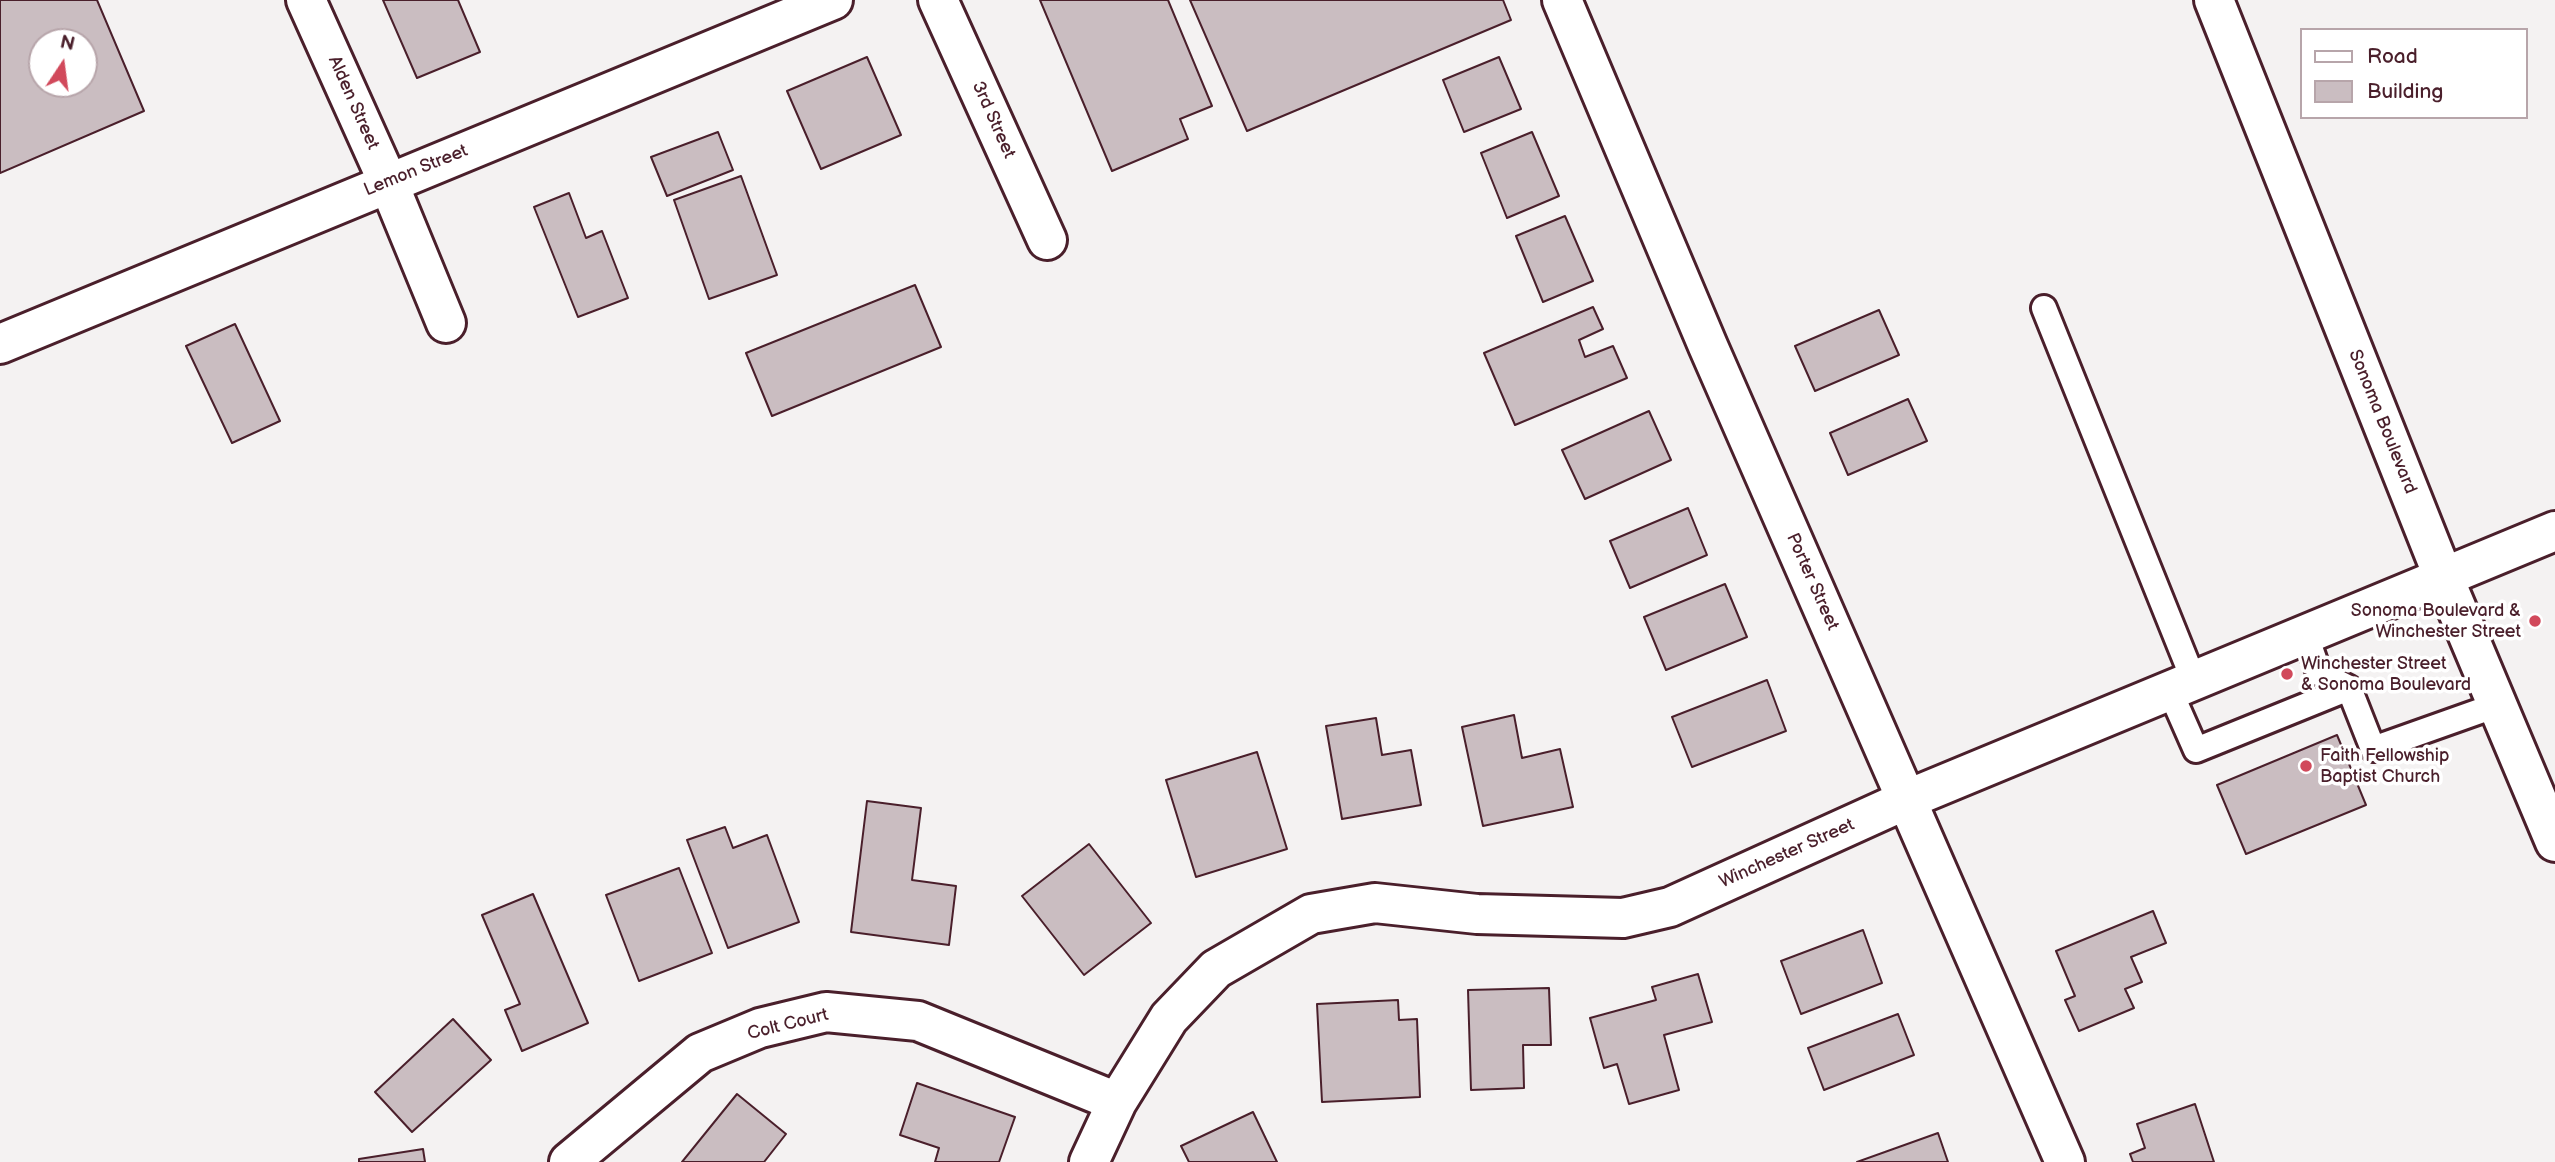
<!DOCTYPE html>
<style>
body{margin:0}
#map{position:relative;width:2555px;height:1162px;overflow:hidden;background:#f4f2f2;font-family:"Balsamiq Sans",sans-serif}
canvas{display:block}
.legend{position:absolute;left:2300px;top:28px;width:228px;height:91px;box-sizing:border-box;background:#fff;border:2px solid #b7a5aa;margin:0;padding:9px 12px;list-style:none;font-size:21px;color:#4a1f2b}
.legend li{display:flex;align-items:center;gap:14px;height:35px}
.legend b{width:35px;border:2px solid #b7a5aa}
.north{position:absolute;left:28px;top:28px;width:70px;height:70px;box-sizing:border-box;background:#fff;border:2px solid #b7a5aa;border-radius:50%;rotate:13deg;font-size:19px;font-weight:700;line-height:28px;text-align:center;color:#4a1f2b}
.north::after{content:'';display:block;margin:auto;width:24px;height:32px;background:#d1495b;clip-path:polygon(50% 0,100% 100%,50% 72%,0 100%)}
</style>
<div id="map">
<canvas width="2555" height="1162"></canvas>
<ul class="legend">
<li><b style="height:9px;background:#fff"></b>Road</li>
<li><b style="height:19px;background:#cabdc1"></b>Building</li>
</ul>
<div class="north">N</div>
</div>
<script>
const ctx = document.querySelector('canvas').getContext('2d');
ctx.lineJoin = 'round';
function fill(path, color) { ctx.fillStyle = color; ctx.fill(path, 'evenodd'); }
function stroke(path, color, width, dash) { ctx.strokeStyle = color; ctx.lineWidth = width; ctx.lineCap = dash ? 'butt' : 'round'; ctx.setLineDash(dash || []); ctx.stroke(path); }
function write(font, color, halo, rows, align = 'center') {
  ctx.font = font + ' "Balsamiq Sans",sans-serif'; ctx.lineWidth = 7; ctx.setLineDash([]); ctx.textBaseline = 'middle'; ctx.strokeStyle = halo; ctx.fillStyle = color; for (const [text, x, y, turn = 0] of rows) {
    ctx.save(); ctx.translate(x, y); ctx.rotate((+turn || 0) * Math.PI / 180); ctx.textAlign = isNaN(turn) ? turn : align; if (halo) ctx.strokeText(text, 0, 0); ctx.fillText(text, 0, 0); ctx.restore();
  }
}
const building = new Path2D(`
 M0 0H97L144 111 0 173ZM42 42H84V84H42Z
 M383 0H458L480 52 417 78Z
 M1040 0H1168L1212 106 1180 119 1188 139 1112 171Z
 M1190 0H1503L1511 20 1247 131Z
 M867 57 901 135 821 169 787 91Z
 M1499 57 1521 109 1464 132 1443 80Z
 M718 132 733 170 667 196 651 157Z
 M1532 132 1559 196 1507 218 1481 153Z
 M741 176 777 275 709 299 674 200Z
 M569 193 586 238 602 231 628 298 578 317 534 207Z
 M1565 216 1593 281 1543 302 1516 236Z
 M915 285 941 347 772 416 746 353Z
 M1593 307 1603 329 1579 340 1585 357 1613 346 1627 378 1515 425 1484 353Z
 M1879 310 1899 355 1815 391 1795 346Z
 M235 324 280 421 232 443 186 346Z
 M1908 399 1927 441 1848 475 1830 433Z
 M1649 411 1671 460 1585 499 1562 450Z
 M1688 508 1707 555 1630 588 1610 541Z
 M1725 584 1747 637 1666 670 1644 617Z
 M1767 680 1786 731 1692 767 1672 717Z
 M1514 715 1522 758 1560 749 1573 807 1483 826 1462 727Z
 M1376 718 1382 755 1411 750 1421 805 1342 819 1326 726Z
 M2337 735 2366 805 2246 854 2217 785Z
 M1257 752 1287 849 1196 877 1166 780Z
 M867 801 921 808 912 880 956 886 949 945 851 932Z
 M725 827 733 848 767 835 799 922 728 948 687 840Z
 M1089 844 1151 923 1084 975 1022 896Z
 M679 868 712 953 639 981 606 895Z
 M533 894 588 1023 522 1051 505 1010 520 1004 482 915Z
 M2153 911 2166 943 2131 957 2142 982 2125 989 2134 1008 2079 1031 2065 1000 2075 996 2056 951Z
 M1863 930 1882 983 1801 1014 1781 961Z
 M1698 974 1712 1022 1664 1035 1679 1090 1629 1104 1617 1064 1604 1068 1590 1018 1656 1000 1652 987Z
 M1549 988 1551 1045H1523L1524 1088 1471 1090 1468 990Z
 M1398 1000 1399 1020 1417 1019 1420 1097 1322 1102 1317 1004Z
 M1898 1014 1914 1055 1824 1090 1808 1048Z
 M453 1019 491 1060 412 1132 375 1092Z
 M917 1083 1015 1117 999 1162H935L939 1148 900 1135Z
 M737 1094 786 1134 764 1162H682Z
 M2195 1104 2214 1162H2133L2130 1154 2145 1148 2137 1124Z
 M1253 1112 1277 1162H1189L1181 1146Z
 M1938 1133 1948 1162H1857Z
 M423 1149 425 1162H359V1159Z`);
fill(building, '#cabdc1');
stroke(building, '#4a1f2b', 2);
const service = new Path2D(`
 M2044 308 2194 681
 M2306 636 2319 673 2349 688 2373 749 2497 705
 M2170 691 2196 750 2349 688`);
const minor = new Path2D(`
 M306 0 388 182 446 323
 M938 0 1047 240
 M1562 0 1708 346 2065 1162
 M569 1162 700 1053 760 1028 826 1012 918 1021 1117 1102
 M1089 1162 1117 1102 1169 1018 1216 969 1311 914 1375 903 1477 914 1623 918 1670 907 1908 799 2555 531`);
const tertiary = new Path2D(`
 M0 344 833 0`);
const primary = new Path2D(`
 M2214 0 2443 576 2555 842`);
stroke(service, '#4a1f2b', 30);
stroke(minor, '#4a1f2b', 44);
stroke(tertiary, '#4a1f2b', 44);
stroke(primary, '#4a1f2b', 44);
stroke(service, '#fff', 24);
stroke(minor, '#fff', 38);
stroke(tertiary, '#fff', 38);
stroke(primary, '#fff', 38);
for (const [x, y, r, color] of [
 [2535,621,7,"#d1495b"],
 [2287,674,7,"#d1495b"],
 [2306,766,7,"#d1495b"]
]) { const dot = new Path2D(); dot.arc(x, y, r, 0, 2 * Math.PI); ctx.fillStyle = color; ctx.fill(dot); stroke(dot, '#fff', 2.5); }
write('18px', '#4a1f2b', '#fff', [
 ["Alden Street",353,103,66],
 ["3rd Street",993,120,66],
 ["Lemon Street",416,171,-22],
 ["Sonoma Boulevard",2382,422,68],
 ["Porter Street",1812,582,66],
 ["Winchester Street",1787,854,-24],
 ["Colt Court",788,1025,-14]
]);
write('18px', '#4a1f2b', '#fff', [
 ["Sonoma Boulevard &",2521,611,"right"],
 ["Winchester Street",2521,632,"right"],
 ["Winchester Street",2301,664],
 ["& Sonoma Boulevard",2301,685],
 ["Faith Fellowship",2320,756],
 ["Baptist Church",2320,777]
], 'left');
</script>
